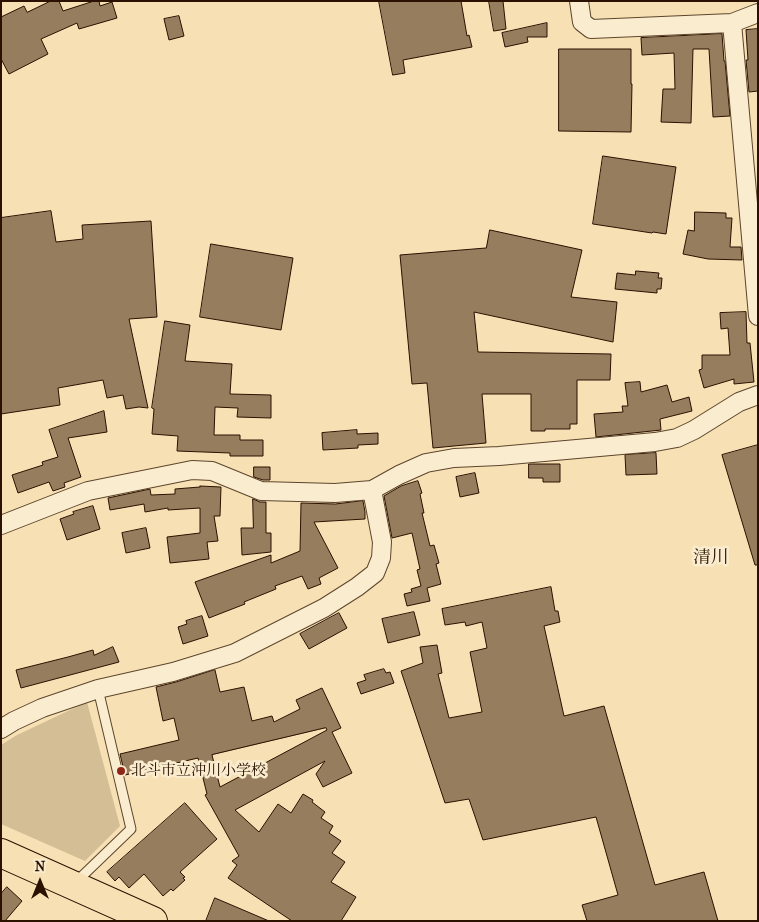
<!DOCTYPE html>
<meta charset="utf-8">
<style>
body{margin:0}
#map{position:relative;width:759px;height:922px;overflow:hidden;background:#f7e1b4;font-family:"IM FELL French Canon",serif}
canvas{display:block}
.frame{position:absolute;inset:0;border:2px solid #2a1100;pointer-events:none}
.north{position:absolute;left:15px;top:857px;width:50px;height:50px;-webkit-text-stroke:4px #faecce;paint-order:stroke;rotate:0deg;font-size:14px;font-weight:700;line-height:20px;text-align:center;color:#2a1100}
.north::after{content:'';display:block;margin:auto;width:18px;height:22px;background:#2a1100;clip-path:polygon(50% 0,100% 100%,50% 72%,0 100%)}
</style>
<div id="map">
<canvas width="759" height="922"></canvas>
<div class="frame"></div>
<div class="north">N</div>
</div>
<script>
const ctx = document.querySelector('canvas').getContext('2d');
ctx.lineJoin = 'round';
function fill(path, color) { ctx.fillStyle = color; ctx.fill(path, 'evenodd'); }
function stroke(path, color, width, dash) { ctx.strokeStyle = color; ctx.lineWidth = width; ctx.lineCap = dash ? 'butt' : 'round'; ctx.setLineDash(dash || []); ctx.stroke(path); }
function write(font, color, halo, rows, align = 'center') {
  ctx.font = font + ' "IM FELL French Canon","Noto Serif JP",serif'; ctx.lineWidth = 5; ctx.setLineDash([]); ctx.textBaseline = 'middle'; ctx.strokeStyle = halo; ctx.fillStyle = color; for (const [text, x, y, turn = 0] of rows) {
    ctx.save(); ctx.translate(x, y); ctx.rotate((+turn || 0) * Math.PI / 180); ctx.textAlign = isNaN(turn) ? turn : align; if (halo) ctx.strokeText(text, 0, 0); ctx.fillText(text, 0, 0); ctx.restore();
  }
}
fill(new Path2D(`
 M87 702 120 826 85 861 1 824V745L17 735Z`), '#d4be95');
const building = new Path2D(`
 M51 1H59L63 11 94 1H99L100 6 112 2 117 18 79 29 77 23 41 39 48 54 9 74 1 59V17L24 6 27 12Z
 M379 1H461L467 36 469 35 472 47 403 60 405 73 393 75Z
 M489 1H503L506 29 494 31Z
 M179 16 184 36 169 40 164 19Z
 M547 23V37H527L528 42 505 47 502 33Z
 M758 29V91L749 92 746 60H748L746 30Z
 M722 34 724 61H725L730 116 713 117 709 49H693L691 123 661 122 663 89H675L674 53 642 55 641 38Z
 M559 49H631V84H632L631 132 559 131Z
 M603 156 676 167 666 234 653 232 652 233 593 224Z
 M51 211 56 242 83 239 82 225 151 221 157 317 129 319 148 408 139 407 126 409 123 395 107 398 103 380 58 388 60 405 1 414V218Z
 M695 212 726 213V218H732L730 247H741L742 260 708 259 683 254 688 230 694 231Z
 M490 230 582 250 571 297 617 302 613 342 474 312 478 352 611 354 610 380H577V424H570V429H545V431H531V394H482L486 443 433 448 427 383 412 384 400 255 486 248Z
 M211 244 293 258 281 330 200 317Z
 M636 271 659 273 658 278H662L661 289H657V293L615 289 617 273 635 275Z
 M746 312 747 343H750L754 382 734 384V379L704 388 699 370 702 369V355H730L728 328 721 329 720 313Z
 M165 321 190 325 185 361 232 364 230 394 271 395V418L237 417 238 408 215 407 214 435H240V440H263V456H230V453L177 451 178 436 152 434 154 409 152 408Z
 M640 382 641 392 667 385 672 402 689 397 692 411 660 419 661 430 596 437 594 414 623 412 622 406H628L625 383Z
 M104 411 107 432 68 438 81 477 64 483 65 487 53 491 49 482 18 493 12 475 43 465 42 462 58 457 49 430Z
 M357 430V434L378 433V444L358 445V448L323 450 322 433Z
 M758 445V565H755L722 455Z
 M656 453 657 474 626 475 625 455Z
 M529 464H560V482H543V478H529Z
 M254 467H270V480H263L254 477Z
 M475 473 479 493 460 497 456 477Z
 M418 481 422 493 420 494 424 513H422L430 546 434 545 439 563 436 564 441 584 427 588 430 601 407 606 404 594 412 592 411 589 421 586 417 570 420 569 412 533 392 538 384 496 401 486Z
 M200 486 221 487 220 516H214L218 541 207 542 209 559 170 563 167 537 200 533V508L168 510V508L145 512 144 504 110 510 108 498 150 489 151 495 175 494V489L200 487Z
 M253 499 260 502H266V533H271V552L242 555 241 528H253Z
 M363 501 365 512V519L314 522 338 568 319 578 321 584 308 589 302 576 275 586 276 589 244 602 245 604 209 618 195 582 271 555V563L300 551 301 503 335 504Z
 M93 506 100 529 67 540 60 519 74 514 73 512Z
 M146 528 150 548 126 553 122 533Z
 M551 587 555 611H558L560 622 544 626 564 716 604 706 655 885 704 872 718 921H587L582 905 618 895 596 817 483 840 469 799 445 803 401 671 423 663 420 647 437 645 442 673 438 674 449 718 482 712 470 652 487 648 482 622 466 626 465 622 445 625 442 609Z
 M414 612 420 635 388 643 382 619Z
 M339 613 347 628 309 649 300 634Z
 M202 616 208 636 183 644 178 627 187 624 186 621Z
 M113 647 119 662 21 688 16 670 68 657 93 650 94 655Z
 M384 669 386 673 390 672 394 683 361 694 357 683 366 680 364 675Z
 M215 670 220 692 244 687 252 721 272 716 274 722 300 709 296 700 322 688 341 728 332 732 352 773 323 787 316 774 325 761 235 810 259 832 278 804 291 813 303 794 313 800 312 802 325 812 321 818 333 826 329 833 341 841 332 853 345 862 331 882 356 897 341 921H292L228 878 237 865 232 861 239 856 205 795 207 794 198 758 125 775 120 754 179 740 174 718 163 721 156 687 176 682ZM326 728 327 730 220 787 212 755Z
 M185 803 217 839 180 872 185 877 183 878 185 880 173 891 171 889 163 896 144 874 129 888 119 877 115 881 107 872Z
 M7 887 22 901 5 921H1V894Z
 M215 898 269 921H206Z`);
fill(building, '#957d5e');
stroke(building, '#2a1100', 1);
const service = new Path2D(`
 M76 882 131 829 98 689`);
const minor = new Path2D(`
 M579 1 582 22 591 29 732 23 758 13
 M732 23 758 316
 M1 525 88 491 192 470 212 471 261 491 335 493 372 490 399 475 426 463 454 458 499 456 655 442 677 438 694 430 739 402 758 395
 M1 729 14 721 42 708 98 689 173 672 235 653 324 608 357 587 375 573 381 558 382 542 372 490`);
const primary = new Path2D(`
 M1 853 153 921`);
stroke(service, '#5d452d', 11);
stroke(minor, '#5d452d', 20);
stroke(primary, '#2a1100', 30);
stroke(service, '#faecce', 9);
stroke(minor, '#faecce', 18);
stroke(primary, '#f7e1b4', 28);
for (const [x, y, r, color] of [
 [121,771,5,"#8f2418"]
]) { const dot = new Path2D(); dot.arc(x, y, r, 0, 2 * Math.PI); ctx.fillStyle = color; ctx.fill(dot); stroke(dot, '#faecce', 2); }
write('15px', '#2a1100', '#faecce', [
 ["北斗市立沖川小学校",131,771]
], 'left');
write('18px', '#2a1100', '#faecce', [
 ["清川",711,559]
]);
</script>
